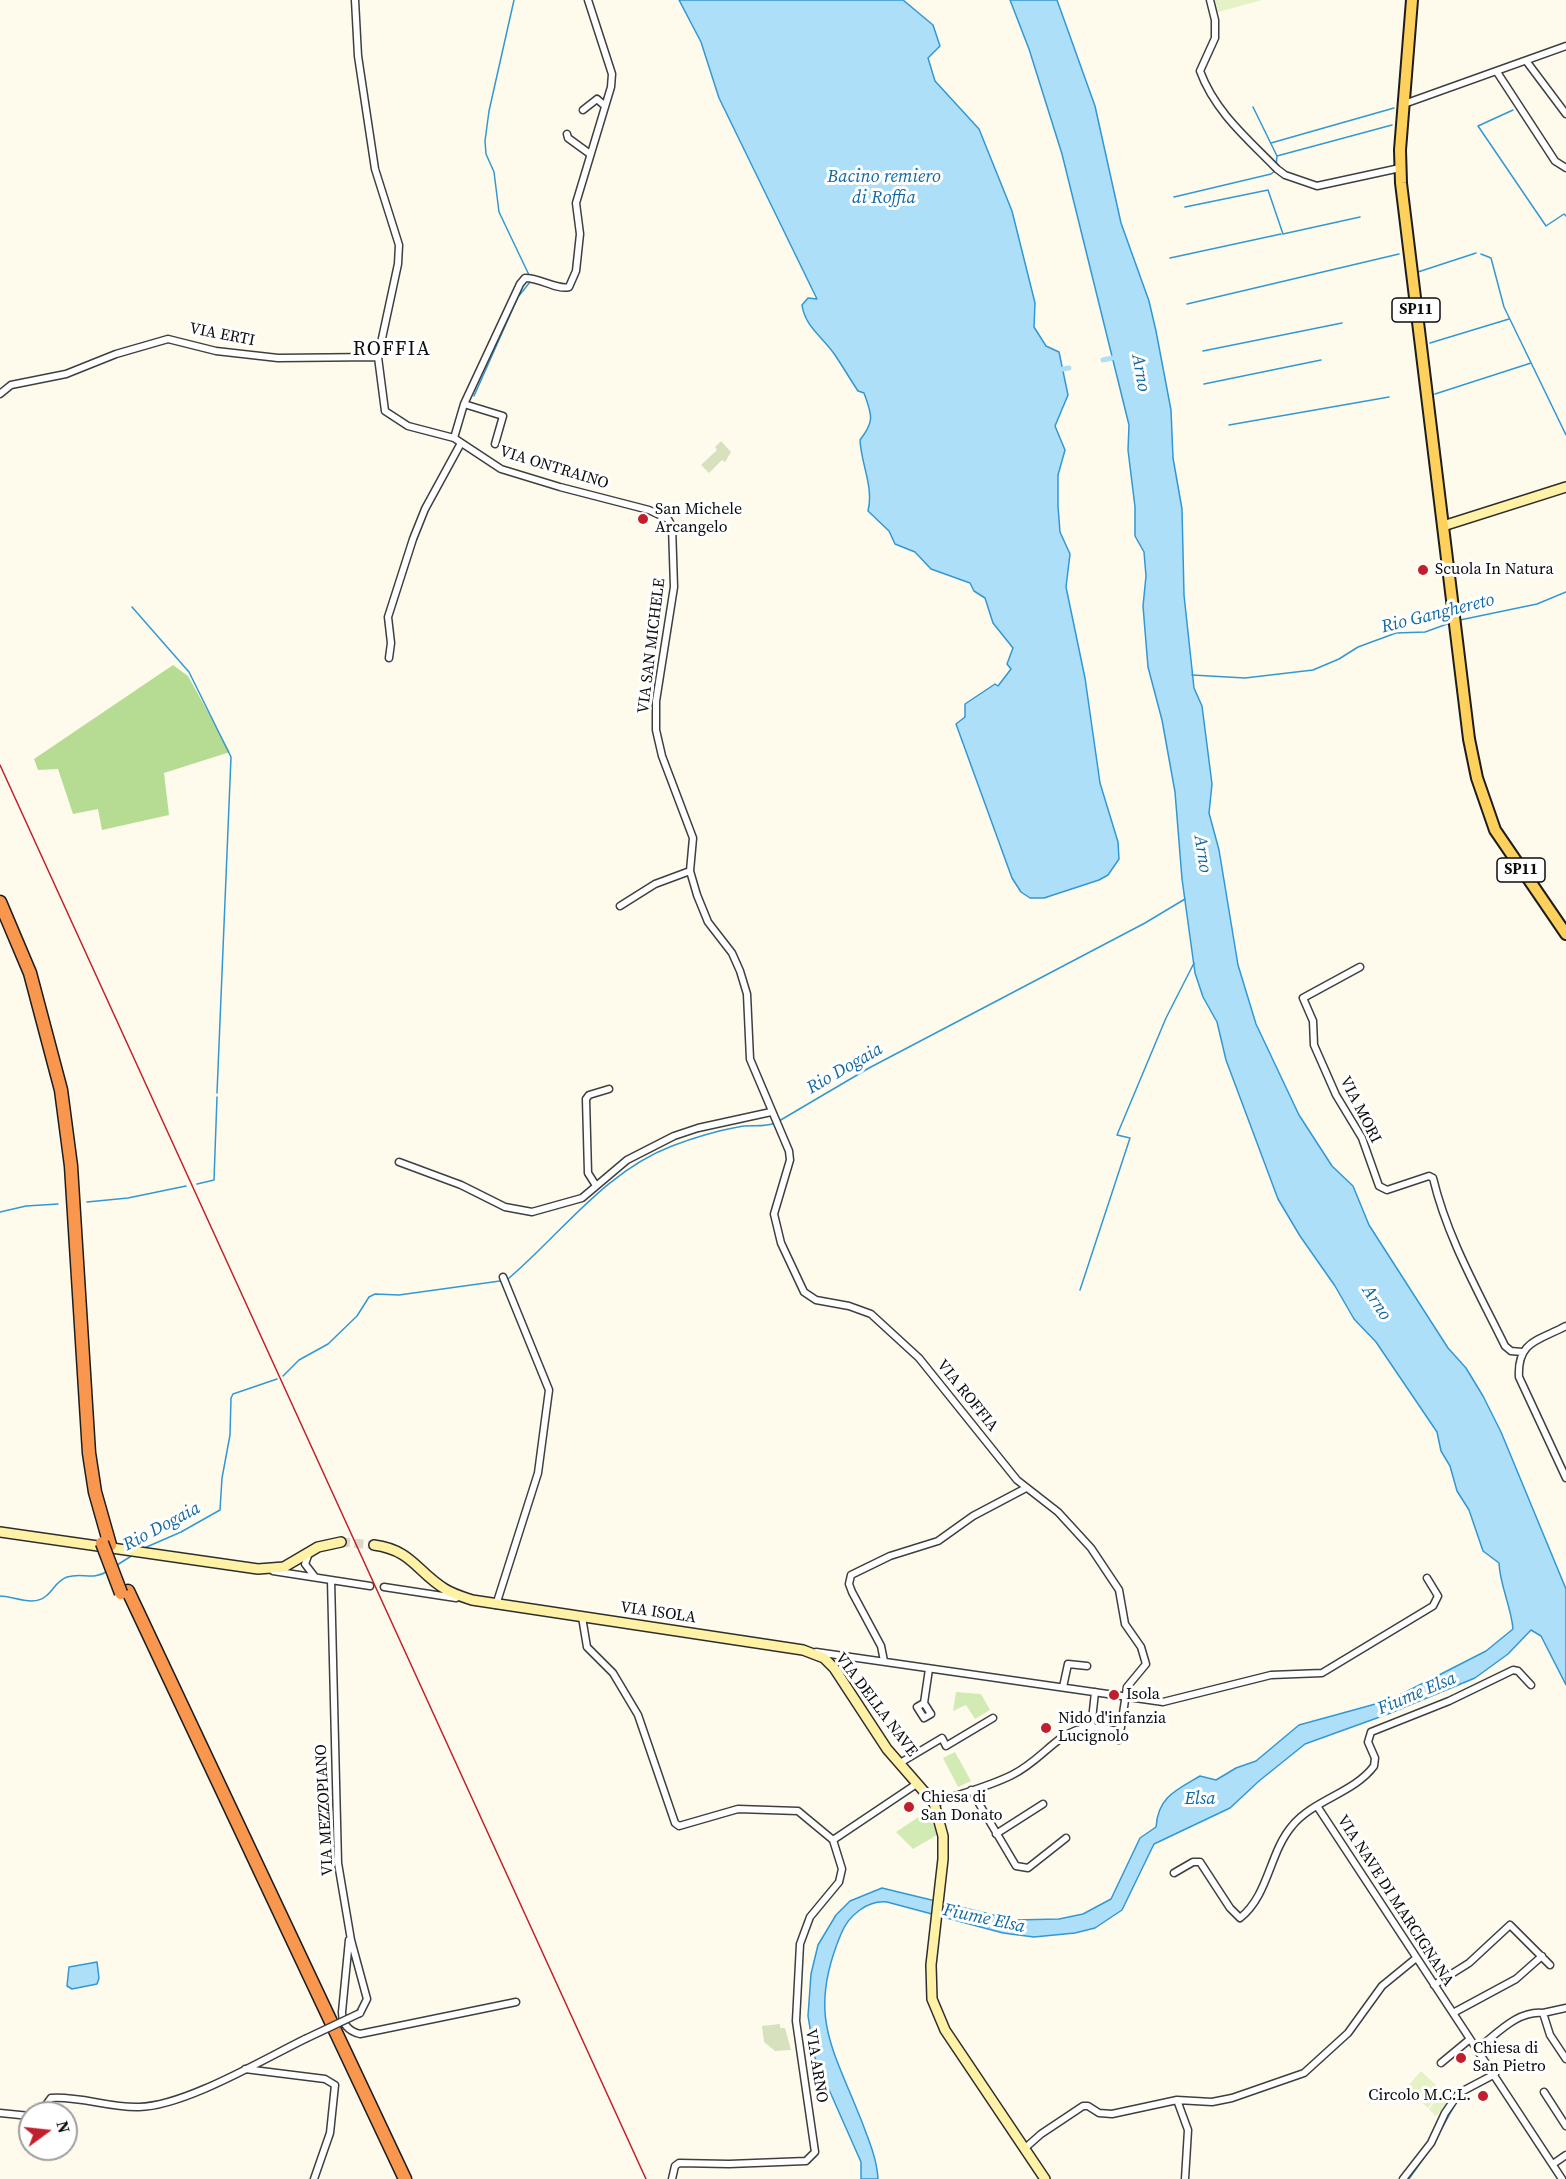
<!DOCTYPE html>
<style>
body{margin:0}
#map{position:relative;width:1566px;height:2179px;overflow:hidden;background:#fffbec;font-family:"Source Serif 4",serif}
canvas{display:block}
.north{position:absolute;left:18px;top:2101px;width:60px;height:60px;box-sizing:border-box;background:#fff;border:2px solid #9e9e9e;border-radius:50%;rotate:75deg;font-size:16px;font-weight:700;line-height:24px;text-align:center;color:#0c0c0c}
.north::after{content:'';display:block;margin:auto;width:21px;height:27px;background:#c21f2c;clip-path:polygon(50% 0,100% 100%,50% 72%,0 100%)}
</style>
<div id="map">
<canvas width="1566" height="2179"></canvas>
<div class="north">N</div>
</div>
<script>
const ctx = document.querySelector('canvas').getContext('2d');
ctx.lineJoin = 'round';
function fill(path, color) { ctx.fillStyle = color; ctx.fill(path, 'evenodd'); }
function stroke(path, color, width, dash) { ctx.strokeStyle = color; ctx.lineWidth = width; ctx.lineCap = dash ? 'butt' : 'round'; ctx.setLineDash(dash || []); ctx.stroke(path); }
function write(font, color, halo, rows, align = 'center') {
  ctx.font = font + ' "Source Serif 4",serif'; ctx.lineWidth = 6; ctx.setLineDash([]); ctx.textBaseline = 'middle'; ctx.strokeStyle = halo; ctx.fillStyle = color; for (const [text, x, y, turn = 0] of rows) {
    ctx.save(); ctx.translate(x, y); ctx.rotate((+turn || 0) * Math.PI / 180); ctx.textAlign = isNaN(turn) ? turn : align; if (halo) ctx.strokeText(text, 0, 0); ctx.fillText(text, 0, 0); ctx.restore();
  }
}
fill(new Path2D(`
 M956 1692 981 1694 990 1710 975 1719 966 1705 953 1711Z
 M955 1752 971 1781 958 1787 943 1758Z
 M929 1810 937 1835 913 1849 896 1832Z`), '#d2ebb4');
fill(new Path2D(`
 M173 665 188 676 230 752 164 773 169 815 102 830 98 809 73 814 58 769 38 770 34 759Z`), '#b6dc93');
fill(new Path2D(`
 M721 441 731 452 725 462 722 460 709 473 701 465 717 450 715 447Z
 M780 2024V2028H785L791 2050 775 2051 764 2042 762 2026Z`), '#d7e1bd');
fill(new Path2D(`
 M1215 0H1262L1218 12Z
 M1421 2071 1442 2091 1428 2108 1406 2088Z
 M1443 2092 1451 2099 1436 2116 1429 2109Z`), '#e4f2c6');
const water = new Path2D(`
 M679 0H903L933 25 940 46 928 58 935 81 979 129 1012 211 1035 303 1034 327 1046 346 1059 352 1068 395 1055 426 1065 450 1058 475V506L1060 532 1070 554 1066 587 1085 678 1100 783 1118 842 1119 859 1108 875 1099 880 1044 898H1030L1021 892 1012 878 956 724 965 717V704L995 684 998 686 1011 669 1007 664 1013 648 993 623 985 598 974 591 970 583 931 569 915 552 895 544 889 531 868 511C874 487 861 464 860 440 875 421 872 415 864 393L858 391C850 379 843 367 835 355 823 337 805 327 802 305L808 298 817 299 719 98 701 42Z
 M1010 0H1057L1095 106 1121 223 1149 301 1156 331 1171 410 1173 458 1182 509 1184 595 1194 688 1202 706 1212 784 1209 813 1219 850 1238 965 1256 1024 1299 1115 1332 1166 1353 1186 1369 1225 1448 1348 1466 1368 1483 1396 1501 1432 1566 1589V1685L1541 1636 1531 1630 1508 1654 1475 1678 1388 1714 1305 1744 1259 1781 1230 1808 1154 1844 1122 1910 1095 1928 1075 1933 1034 1937 1003 1933 887 1902C867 1900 848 1916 841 1934 807 2015 832 2046 862 2122 869 2141 877 2159 878 2179H861V2162L815 2058 808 2016 811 1974 818 1945 836 1915 850 1901 882 1888 1014 1920 1059 1919 1083 1914 1111 1899 1140 1838 1156 1827C1158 1797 1176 1790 1200 1776L1216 1780 1236 1768 1256 1761 1299 1725 1390 1700 1486 1651 1513 1629C1511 1606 1500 1586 1499 1563L1483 1551 1469 1510 1457 1491 1450 1466 1441 1451 1437 1432 1376 1342 1354 1319 1335 1286 1300 1236 1278 1199 1226 1060 1217 1022 1203 997 1195 973 1182 879 1175 792 1162 720 1148 667 1143 606 1146 576 1144 552 1135 536V507L1128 450 1129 425 1062 154 1029 49Z
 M97 1962 99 1978 97 1984 72 1989 67 1986 69 1967Z`);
fill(water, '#aedff9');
stroke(water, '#3298d3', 1.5);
stroke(new Path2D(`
 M514 0 489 111 485 141 486 154 494 172 499 212 529 275
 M1253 107 1277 156 1276 166
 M1513 110 1478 126 1546 226 1564 214 1566 216
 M1271 143 1394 108
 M1277 156 1392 125
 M1174 197 1271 174 1275 171
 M1185 207 1268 190 1283 234 1360 217
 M1481 254 1491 258 1504 307 1566 435
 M1170 258 1281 234
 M1418 272 1476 253
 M1187 304 1399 254
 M1430 343 1509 319
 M1203 351 1342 323
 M1204 384 1321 360
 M1435 394 1531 363
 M474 396 518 297 530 282
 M1229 425 1389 397
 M132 607 189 672 231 757 217 1093
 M1460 620 1537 604 1566 592
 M1192 675 1245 678 1313 670 1339 659 1358 647 1396 633 1425 632 1450 623
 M779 1121 869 1068 1145 923 1185 899
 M197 1184 214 1180 217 1097
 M87 1202 128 1198 186 1186
 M0 1212 26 1206 58 1204
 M508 1279C561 1234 604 1172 672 1146 693 1138 716 1131 738 1127 750 1124 763 1128 775 1123
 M1080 1290 1130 1138 1117 1135 1166 1018 1194 963
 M283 1376 299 1360 328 1344 357 1316 369 1297 375 1294 399 1295 500 1281
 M142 1549 181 1532 220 1510 222 1478 230 1435 231 1398 233 1394 277 1379
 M117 1565 133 1555
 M0 1596C13 1596 34 1607 46 1596 54 1590 56 1581 67 1577 83 1572 92 1581 108 1571
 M1436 2139 1457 2101
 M1409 2179 1433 2145`), '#3298d3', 1.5);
stroke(new Path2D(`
 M1103 360 1112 358
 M1063 369 1069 368`), '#aedff9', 5);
stroke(new Path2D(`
 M341 1542 374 1545`), '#dbd7ca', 9, [9, 4.5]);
const street = new Path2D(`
 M355 0 358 56 375 169 399 245 398 264 378 357 385 411 408 426 454 438 501 469 560 487 649 510 668 519 672 526 674 587 656 701V730L662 756 693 838 690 871 697 895 708 922 732 953 740 971 747 994 750 1059 789 1151 790 1160 774 1214 781 1243 804 1292 816 1300 849 1306 871 1314 919 1358 1017 1480 1058 1512 1091 1548 1119 1590 1125 1624 1141 1647 1146 1664 1127 1687 1119 1740
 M1210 0 1215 20V38L1200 71C1215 112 1248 139 1277 169L1285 175 1317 186 1400 168
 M1527 62 1566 114
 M1497 72 1555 161 1566 168
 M1404 104 1566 46
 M583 110 597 99 605 106
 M567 134 568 138 590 154
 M0 394 11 385 66 374 116 354 168 339 216 351 278 358 378 357
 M464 404 503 416 495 444
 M454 438 464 404 520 284 525 278C541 278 556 290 569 287L576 271 580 234 576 203 611 87 612 74 588 0
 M389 658 391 643 388 617 413 539 425 509 461 443
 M620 906 655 884 690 871
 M1360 967 1303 998 1313 1021 1314 1045 1336 1095 1362 1138 1379 1186 1387 1190 1429 1176 1433 1178C1447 1237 1478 1291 1505 1346L1511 1351 1522 1352
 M399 1162 461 1185 505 1207 532 1212 582 1198 627 1160 674 1136 698 1128 771 1112
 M595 1184 588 1173 586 1099 589 1095 609 1089
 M1566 1326C1538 1341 1517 1341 1519 1377L1566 1478
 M309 1553 305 1564 315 1577
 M273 1571 370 1586
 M331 1580 338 1863 351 1940 367 1999 360 2013
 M384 1587 456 1598
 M496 1605 538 1473 549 1390 503 1277
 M582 1617 587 1647 613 1673 638 1715 675 1823 679 1826 738 1809 798 1811 833 1840 918 1783
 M816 1652 1163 1702 1271 1675 1322 1673 1433 1606 1438 1596 1427 1578
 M884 1661 881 1646 852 1592 849 1584 851 1575 890 1556 938 1541 973 1516 1026 1488
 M1063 1687 1068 1664 1087 1666
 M924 1703 917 1707 924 1718 931 1714 924 1703 929 1669
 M1091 1729 1095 1692
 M900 1763 942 1738 946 1746 993 1718
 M971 1790 1016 1866 1028 1868 1066 1838
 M934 1803C960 1794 988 1787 1012 1775 1054 1754 1064 1712 1122 1733
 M1317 1806 1562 2179
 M996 1834 1043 1804
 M1174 1873 1193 1862H1200L1230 1908 1240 1918C1269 1895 1269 1853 1292 1826 1313 1800 1354 1793 1374 1766L1375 1758 1368 1742 1371 1732 1449 1701 1513 1670 1518 1671 1531 1685
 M349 1940 342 2012C342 2024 348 2031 360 2034L516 2002
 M1434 1985 1469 1963 1510 1925 1550 1965
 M1453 2013 1516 1979 1542 1956
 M1543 2013 1566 2008
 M1477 2049C1496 2035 1517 2010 1543 2013L1550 2035 1566 2059
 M1441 2063 1470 2039
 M245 2069 325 2079 335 2085 330 2133 314 2179
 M1544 2092 1566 2126
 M1177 2100 1188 2130 1185 2179
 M0 2113 30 2116
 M40 2113 51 2098C81 2096 109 2108 139 2107 185 2106 262 2060 305 2039
 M1024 2149 1041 2134 1083 2106H1088L1099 2113 1112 2114 1177 2100 1212 2102 1232 2098 1304 2073 1348 2033 1382 1986 1415 1959
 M1553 2164 1566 2155
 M672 2179 675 2166 679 2163 729 2164 806 2161 815 2152 796 2021 800 1944 810 1917 839 1882 842 1869 833 1840
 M1403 2179 1431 2143 1445 2113 1459 2093 1495 2074`);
const secondary = new Path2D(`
 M1443 526 1566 487
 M0 1532 258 1569 284 1567 318 1547 341 1542
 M374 1545C412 1550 417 1572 445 1589 453 1594 463 1597 472 1600L803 1650 824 1658 834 1668 887 1749 934 1803 943 1836V1859L931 1965 932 1999 945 2030 1045 2179`);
const primary = new Path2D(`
 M1412 0 1400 150 1401 183 1469 739 1477 778 1495 830 1566 934`);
const highway = new Path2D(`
 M0 902 30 973 61 1090 71 1166 89 1453 95 1492 110 1545
 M128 1591 405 2179`);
stroke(street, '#3f3f3f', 9);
stroke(secondary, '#2e2e2e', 12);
stroke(primary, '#1d1d1d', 14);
stroke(highway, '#1d1d1d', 15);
stroke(street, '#fff', 6);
stroke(secondary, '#fff2a7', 9);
stroke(primary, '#fed15d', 10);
stroke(highway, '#fa974f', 12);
stroke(new Path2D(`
 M0 765 646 2179`), '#c21f2c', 1.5);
const streetBridge = new Path2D(`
 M305 2039 360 2013`);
const highwayBridge = new Path2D(`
 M102 1543 121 1593`);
stroke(streetBridge, '#3f3f3f', 9, []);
stroke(highwayBridge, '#1d1d1d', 15, []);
stroke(streetBridge, '#fff', 6);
stroke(highwayBridge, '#fa974f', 12);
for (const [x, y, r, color] of [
 [643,519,6,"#c21f2c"],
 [1423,570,6,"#c21f2c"],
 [1114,1695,6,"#c21f2c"],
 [1046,1728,6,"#c21f2c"],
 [909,1807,6,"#c21f2c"],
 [1461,2058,6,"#c21f2c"],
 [1483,2096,6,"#c21f2c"]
]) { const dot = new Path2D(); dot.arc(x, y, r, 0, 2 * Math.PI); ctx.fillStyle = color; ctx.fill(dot); stroke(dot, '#fff', 2); }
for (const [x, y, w] of [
 [1416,310,48],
 [1521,870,48]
]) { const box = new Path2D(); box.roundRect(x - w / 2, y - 12, w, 24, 4.5); ctx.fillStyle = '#fff'; ctx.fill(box); stroke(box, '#0c0c0c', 1.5); }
write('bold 15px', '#0c0c0c', null, [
 ["SP11",1416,310],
 ["SP11",1521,870]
]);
write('16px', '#0c0c0c', '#fff', [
 ["VIA ERTI",222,335,11],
 ["VIA ONTRAINO",554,468,17],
 ["VIA SAN MICHELE",652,646,-83],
 ["VIA MORI",1360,1110,63],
 ["VIA ROFFIA",967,1396,51],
 ["VIA ISOLA",658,1613,8],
 ["VIA DELLA NAVE",876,1705,53],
 ["VIA MEZZOPIANO",325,1810,-93],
 ["VIA NAVE DI MARCIGNANA",1395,1901,57],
 ["VIA ARNO",816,2066,81]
]);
write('16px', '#0c0c0c', '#fff', [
 ["San Michele",655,510],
 ["Arcangelo",655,528],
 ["Scuola In Natura",1435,570],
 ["Isola",1126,1695],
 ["Nido d'infanzia",1058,1719],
 ["Lucignolo",1058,1737],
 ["Chiesa di",921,1798],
 ["San Donato",921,1816],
 ["Chiesa di",1473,2049],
 ["San Pietro",1473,2067],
 ["Circolo M.C.L.",1471,2096,"right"]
], 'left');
write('italic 18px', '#1168a3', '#fff', [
 ["Bacino remiero",884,177],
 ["di Roffia",884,198],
 ["Arno",1140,373,80],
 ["Rio Ganghereto",1438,614,-14],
 ["Arno",1202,854,81],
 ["Rio Dogaia",845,1069,-30],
 ["Arno",1376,1303,57],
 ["Rio Dogaia",162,1527,-28],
 ["Fiume Elsa",1417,1694,-23],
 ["Elsa",1200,1799],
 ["Fiume Elsa",984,1919,12]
]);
ctx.letterSpacing = '1.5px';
write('20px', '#0c0c0c', '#fff', [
 ["ROFFIA",392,350]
]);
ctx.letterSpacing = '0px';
</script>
